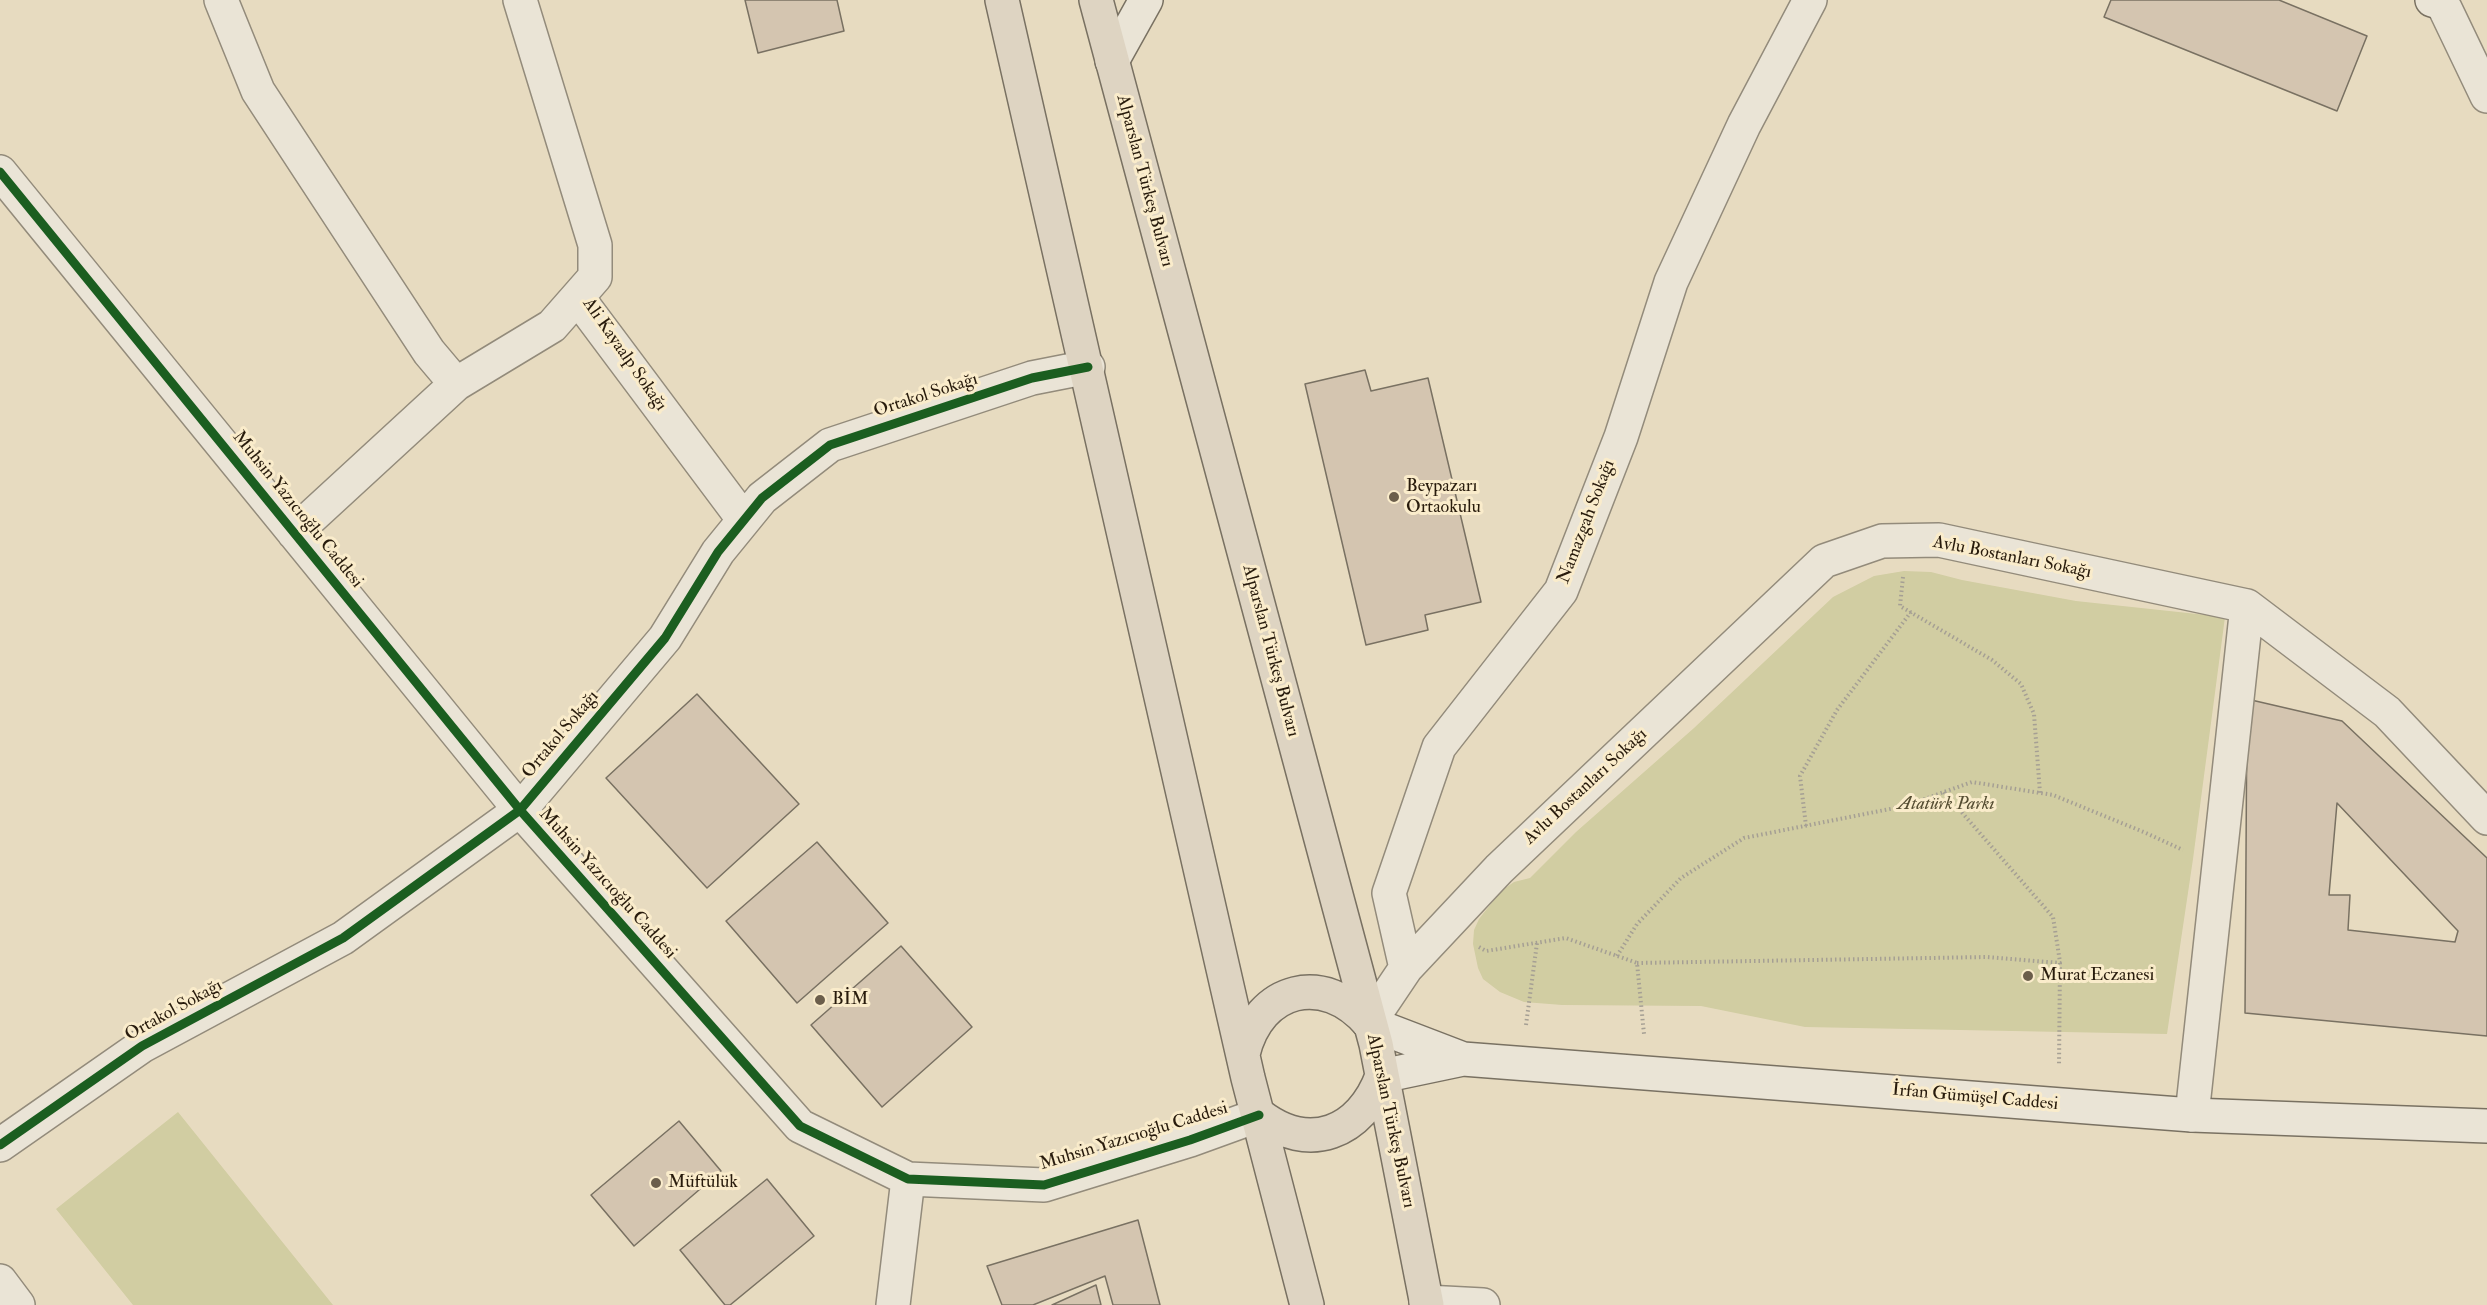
<!DOCTYPE html>
<meta charset="utf-8">
<style>
body{margin:0}
canvas{display:block;background:#e7dbc0}
</style>
<canvas width="2487" height="1305"></canvas>
<script>
const ctx = document.querySelector('canvas').getContext('2d');
ctx.lineJoin = 'round';
function fill(path, color) { ctx.fillStyle = color; ctx.fill(path, 'evenodd'); }
function stroke(path, color, width, dash) { ctx.strokeStyle = color; ctx.lineWidth = width; ctx.lineCap = dash ? 'butt' : 'round'; ctx.setLineDash(dash || []); ctx.stroke(path); }
function write(font, color, halo, rows, align = 'center') {
  ctx.font = font + ' "IM FELL Double Pica",serif'; ctx.lineWidth = 6; ctx.setLineDash([]); ctx.textBaseline = 'middle'; ctx.strokeStyle = halo; ctx.fillStyle = color; for (const [text, x, y, turn = 0] of rows) {
    ctx.save(); ctx.translate(x, y); ctx.rotate((+turn || 0) * Math.PI / 180); ctx.textAlign = isNaN(turn) ? turn : align; if (halo) ctx.strokeText(text, 0, 0); ctx.fillText(text, 0, 0); ctx.restore();
  }
}
fill(new Path2D(`
 M1904 571 1931 572 1962 580 2076 601 2225 617 2193 859 2167 1034 1805 1027 1701 1006 1562 1005 1524 1002 1500 992 1483 979 1478 968 1473 944 1474 930 1479 919 1501 891 1514 882 1530 878 1576 832 1694 728 1833 597 1874 576Z
 M178 1112 333 1305H133L56 1209Z`), '#d1cda2');
const building = new Path2D(`
 M745 0H837L844 31 758 53Z
 M2111 0H2279L2367 36 2337 111 2104 17Z
 M1365 370 1371 391 1428 378 1481 602 1425 615 1428 630 1366 645 1305 384Z
 M697 694 799 804 707 888 606 778Z
 M2247 699 2342 721 2487 858V1036L2245 1013ZM2337 803 2458 931 2455 942 2348 930 2350 895H2329Z
 M817 842 888 923 797 1003 726 921Z
 M901 946 972 1027 882 1107 811 1025Z
 M679 1121 721 1171 634 1246 591 1195Z
 M767 1179 814 1236 730 1305H725L680 1250Z
 M1138 1220 1160 1305H1113L1105 1276 1033 1305H1002L987 1266Z
 M1096 1285 1101 1305H1052Z`);
fill(building, '#d4c5b0');
stroke(building, '#797162', 1.5);
const street = new Path2D(`
 M221 0 258 91 429 352 456 384
 M2441 0 2487 96
 M0 172 520 810 800 1126 908 1179 1044 1185 1190 1140 1259 1115
 M578 298 744 520
 M294 533 456 384 552 326 595 277V245L520 0
 M1406 968 1499 869 1824 561 1882 541 1939 540 2247 606 2387 712 2487 818
 M1369 1023 1406 968 1389 893 1439 747 1561 591 1621 437 1671 282 1744 125 1810 0
 M2192 1115 2247 606
 M0 1145 142 1046 343 938 520 810 665 638 718 552 762 498 830 445 1032 378 1088 367
 M0 1281 18 1305
 M1426 1302 1483 1305
 M893 1305 908 1179`);
const secondary = new Path2D(`
 M2432 0 2442 3
 M1112 61 1146 0
 M1369 1023 1463 1059 1382 1076
 M1463 1059 2192 1115 2487 1126`);
const highway = new Path2D(`
 M1002 0 1248 1078 1307 1305
 M1096 0 1376 1044 1427 1305
 M1243 1054C1259 987 1324 971 1369 1023
 M1259 1115C1309 1154 1361 1133 1382 1076`);
stroke(street, '#938b7b', 36);
stroke(secondary, '#797162', 36);
stroke(highway, '#797162', 36);
stroke(new Path2D(`
 M1903 577 1900 606 1992 660 2021 684 2034 714 2040 793
 M1944 792 2053 917 2060 962
 M1806 826 1800 776 1837 710 1911 612
 M1479 947 1486 951 1566 938 1637 963 1644 1034
 M1617 956 1637 924 1681 878 1744 838 1905 806 1972 782 2053 795 2146 833 2183 850
 M1637 963 1987 957 2060 963 2059 1066
 M1526 1025 1537 943`), '#a59f94', 4, [1.5, 3]);
stroke(street, '#eae4d6', 33);
stroke(secondary, '#eae4d6', 33);
stroke(highway, '#ded4c2', 33);
stroke(new Path2D(`
 M0 172 520 810 800 1126 908 1179 1044 1185 1190 1140 1259 1115
 M0 1145 142 1046 343 938 520 810 665 638 718 552 762 498 830 445 1032 378 1088 367`), '#1b5e20', 9);
for (const [x, y, r, color] of [
 [1394,497,6,"#6b5e4b"],
 [2028,976,6,"#6b5e4b"],
 [820,1000,6,"#6b5e4b"],
 [656,1183,6,"#6b5e4b"]
]) { const dot = new Path2D(); dot.arc(x, y, r, 0, 2 * Math.PI); ctx.fillStyle = color; ctx.fill(dot); stroke(dot, '#faeccb', 2); }
write('18px', '#281b0c', '#faeccb', [
 ["Alparslan Türkeş Bulvarı",1144,181,75],
 ["Ali Kayaalp Sokağı",624,355,55],
 ["Ortakol Sokağı",926,396,-18],
 ["Muhsin Yazıcıoğlu Caddesi",297,510,51],
 ["Namazgah Sokağı",1587,522,-69],
 ["Avlu Bostanları Sokağı",2012,558,11],
 ["Alparslan Türkeş Bulvarı",1270,651,75],
 ["Ortakol Sokağı",561,735,-50],
 ["Avlu Bostanları Sokağı",1586,787,-43],
 ["Muhsin Yazıcıoğlu Caddesi",607,884,48],
 ["Ortakol Sokağı",174,1011,-29],
 ["İrfan Gümüşel Caddesi",1975,1098,5],
 ["Alparslan Türkeş Bulvarı",1390,1121,78],
 ["Muhsin Yazıcıoğlu Caddesi",1134,1137,-17]
]);
write('18px', '#281b0c', '#faeccb', [
 ["Beypazarı",1406,487],
 ["Ortaokulu",1406,508],
 ["Murat Eczanesi",2040,976],
 ["BİM",832,1000],
 ["Müftülük",668,1183]
], 'left');
write('italic 18px', '#554d32', '#faeccb', [
 ["Atatürk Parkı",1946,805]
]);
</script>
